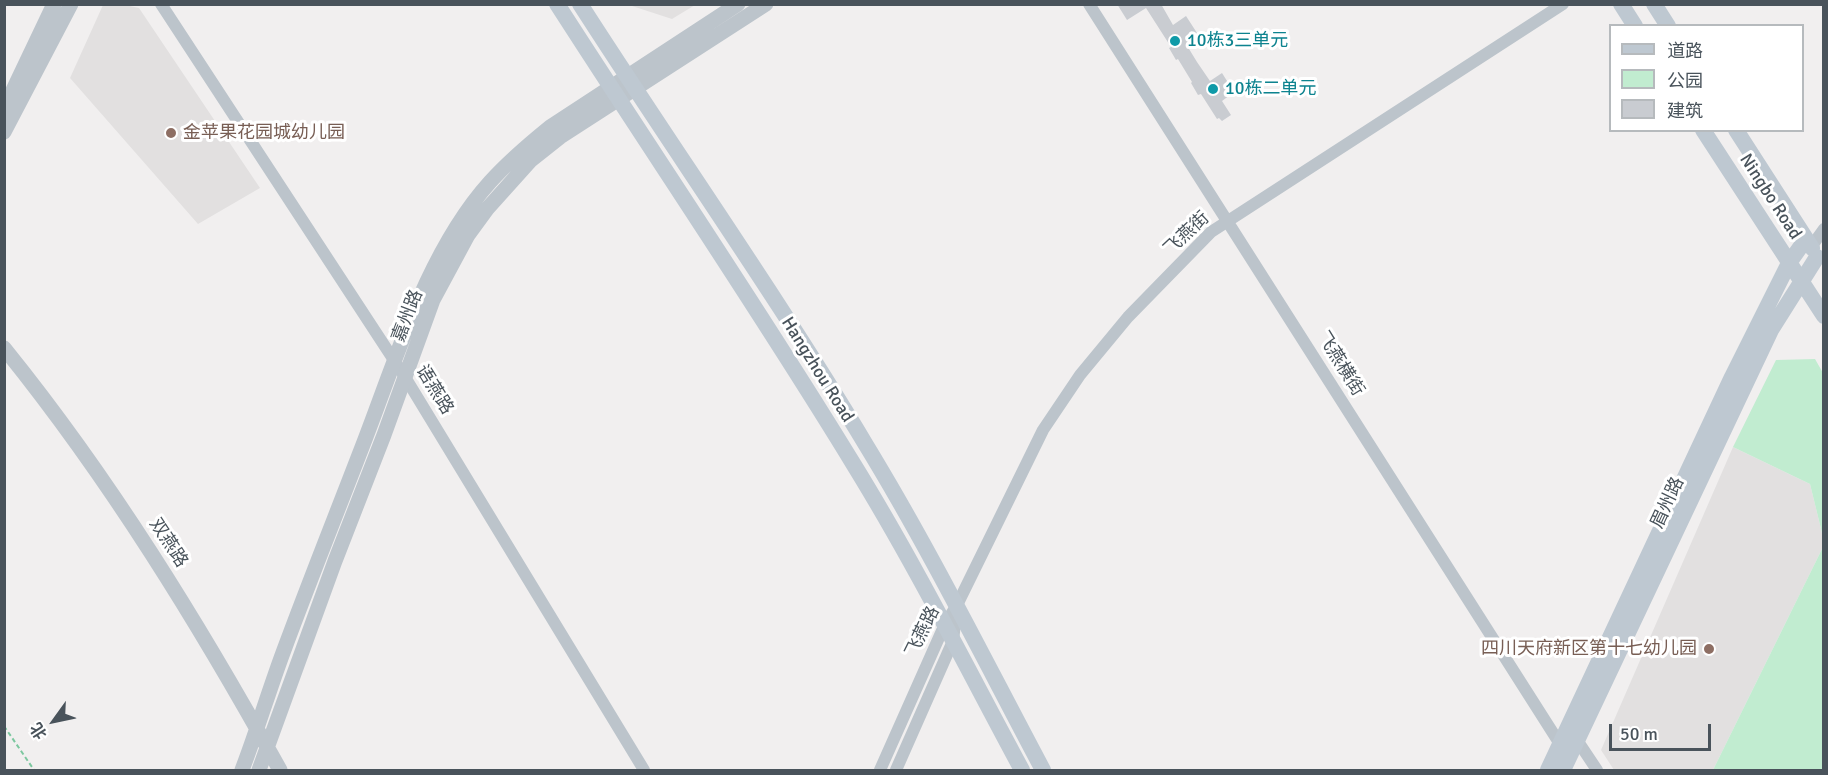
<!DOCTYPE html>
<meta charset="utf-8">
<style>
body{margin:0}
#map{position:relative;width:1828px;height:775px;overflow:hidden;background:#f1efef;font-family:Signika,"Noto Sans SC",sans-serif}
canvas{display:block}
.frame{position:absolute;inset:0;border:6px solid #49535b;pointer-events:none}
.legend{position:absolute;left:1609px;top:24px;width:195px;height:108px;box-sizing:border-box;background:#fff;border:2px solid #b6babd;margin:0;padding:8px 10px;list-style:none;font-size:18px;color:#49535b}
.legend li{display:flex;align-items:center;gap:12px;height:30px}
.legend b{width:30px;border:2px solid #b6babd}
.north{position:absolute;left:24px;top:691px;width:60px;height:60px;-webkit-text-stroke:4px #fff;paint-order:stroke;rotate:237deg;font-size:16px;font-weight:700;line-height:24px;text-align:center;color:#49535b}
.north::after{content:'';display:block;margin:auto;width:21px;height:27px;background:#49535b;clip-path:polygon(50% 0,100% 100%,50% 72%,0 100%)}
.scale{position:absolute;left:1609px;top:724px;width:102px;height:27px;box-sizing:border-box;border:3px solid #49535b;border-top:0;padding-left:8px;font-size:18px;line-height:21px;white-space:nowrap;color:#49535b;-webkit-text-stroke:4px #fff;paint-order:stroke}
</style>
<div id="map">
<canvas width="1828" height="775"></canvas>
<div class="frame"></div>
<ul class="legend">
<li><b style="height:8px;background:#bec8d1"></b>道路</li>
<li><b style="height:16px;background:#c1ecd0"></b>公园</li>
<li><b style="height:16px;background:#c9ccd1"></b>建筑</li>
</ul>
<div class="north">北</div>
<div class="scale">50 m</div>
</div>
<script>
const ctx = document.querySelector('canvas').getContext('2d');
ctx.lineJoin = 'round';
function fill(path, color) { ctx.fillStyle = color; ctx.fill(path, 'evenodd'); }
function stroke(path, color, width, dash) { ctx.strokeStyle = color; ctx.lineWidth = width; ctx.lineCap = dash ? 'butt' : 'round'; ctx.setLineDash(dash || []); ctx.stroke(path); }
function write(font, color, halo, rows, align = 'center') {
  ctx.font = font + ' Signika,"Noto Sans SC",sans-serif'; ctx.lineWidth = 6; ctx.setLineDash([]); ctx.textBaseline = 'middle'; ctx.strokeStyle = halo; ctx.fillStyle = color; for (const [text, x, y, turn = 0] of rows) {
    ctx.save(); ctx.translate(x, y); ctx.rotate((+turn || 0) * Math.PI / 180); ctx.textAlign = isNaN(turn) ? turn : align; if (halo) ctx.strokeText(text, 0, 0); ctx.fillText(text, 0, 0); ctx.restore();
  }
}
fill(new Path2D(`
 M103 5H125L139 8 260 188 198 224 70 78Z
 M629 5H695L672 19Z
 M1733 447 1810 484 1823 537V547L1713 770H1614L1601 750Z`), '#e2e0e0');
fill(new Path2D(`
 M1815 359 1823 373V537L1810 484 1733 447 1776 360Z
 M1823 547V770H1713Z`), '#c1ecd0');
fill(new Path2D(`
 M1117 4H1161L1173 25 1186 16 1199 36 1186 44 1197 62 1210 81 1222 73 1234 92 1222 101 1231 115 1222 121 1219 118 1217 119 1201 94 1198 95 1191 83 1192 82 1178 59 1176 60 1169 48 1171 47 1146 8 1127 20Z`), '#c9ccd1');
stroke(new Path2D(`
 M4 726 34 770`), '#7cc79f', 2, [4.5, 3]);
stroke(new Path2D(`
 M161 4 405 377 644 770
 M1089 4 1560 744
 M1811 247 1824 229
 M957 605 1043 430 1080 375 1128 317 1211 232 1563 4
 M1577 740 1597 770
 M880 770 945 624 957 605 953 641 896 770`), '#bcc4cb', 12);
stroke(new Path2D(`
 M4 109 54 4
 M4 132 71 4
 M4 348C110 479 199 624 280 770
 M242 770C257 731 269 690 284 650 308 585 334 520 359 455 394 367 425 254 490 182 508 162 529 144 550 127L738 4
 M259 770 335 561 384 435 433 300 468 235 487 209 531 160 560 137 766 4`), '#bcc4cb', 15);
stroke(new Path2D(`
 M557 4C656 158 759 309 854 465 915 564 967 668 1022 770
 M580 4C675 152 776 295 866 445 930 550 985 661 1043 770
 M1621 4 1635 26
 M1654 4 1668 26
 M1703 130 1824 316
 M1736 130 1812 248
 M1548 770 1732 377 1789 263 1806 239
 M1563 770 1771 330 1817 257`), '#bec8d1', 16);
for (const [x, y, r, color] of [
 [1175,41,6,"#0f9aa8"],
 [1213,89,6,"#0f9aa8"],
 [171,133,6,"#8d6e63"],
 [1709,649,6,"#8d6e63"]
]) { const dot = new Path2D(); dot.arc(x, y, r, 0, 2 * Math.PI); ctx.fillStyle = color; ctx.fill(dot); stroke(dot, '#fff', 2); }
write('18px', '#0d838f', '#fff', [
 ["10栋3三单元",1187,41],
 ["10栋二单元",1225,89]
], 'left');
write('18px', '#785e54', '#fff', [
 ["金苹果花园城幼儿园",183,133],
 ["四川天府新区第十七幼儿园",1697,649,"right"]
], 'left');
write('18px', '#49535b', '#fff', [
 ["Ningbo Road",1770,197,57],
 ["飞燕街",1187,234,-43],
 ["嘉州路",408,316,-69],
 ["飞燕横街",1340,364,58],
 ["Hangzhou Road",817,370,58],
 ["语燕路",434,390,58],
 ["眉州路",1668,503,-65],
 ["双燕路",168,543,57],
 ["飞燕路",923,632,-64]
]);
</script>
